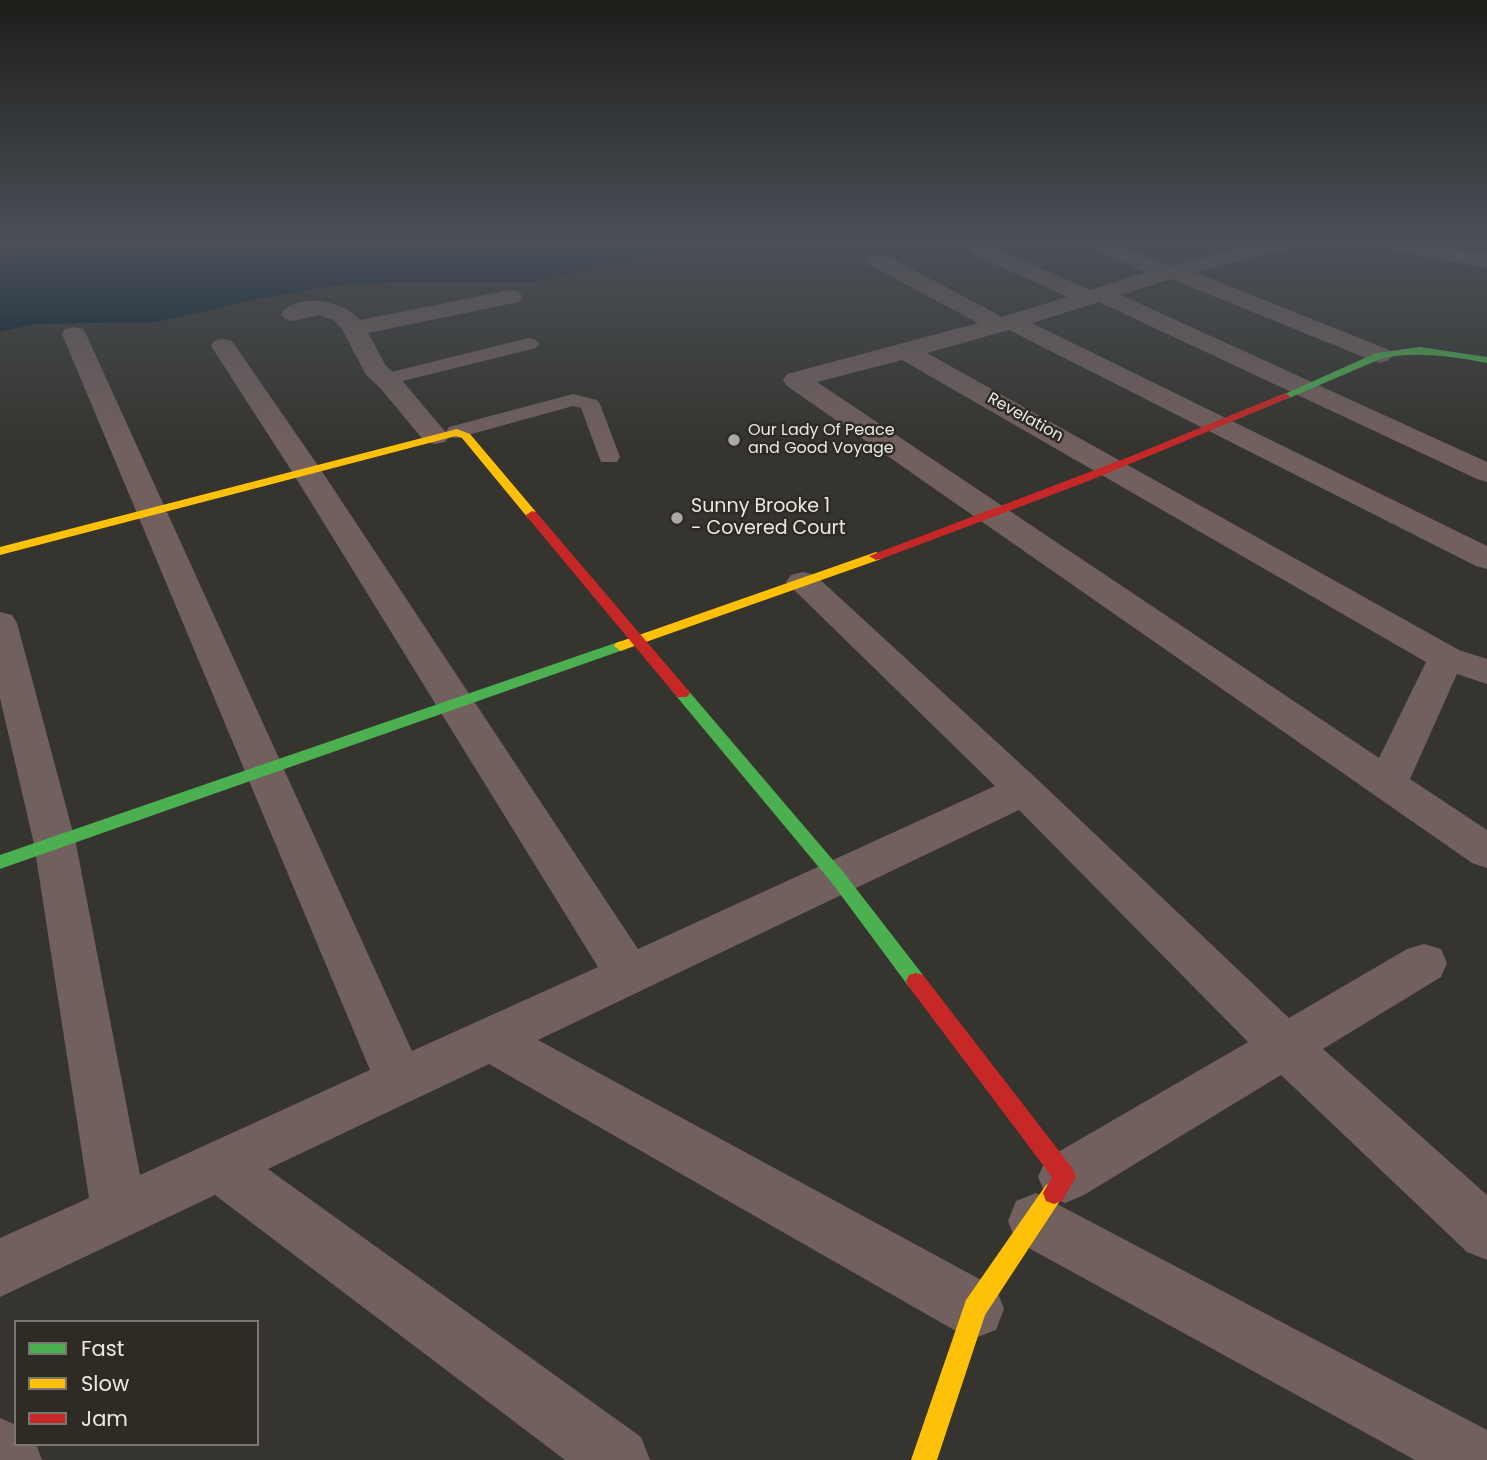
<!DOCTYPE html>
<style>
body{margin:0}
#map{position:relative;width:1487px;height:1460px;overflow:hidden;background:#35342f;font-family:Poppins,sans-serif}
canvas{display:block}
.legend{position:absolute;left:14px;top:1320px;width:245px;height:126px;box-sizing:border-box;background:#2d2b23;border:2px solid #797770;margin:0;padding:9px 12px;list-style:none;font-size:21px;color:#eae8e3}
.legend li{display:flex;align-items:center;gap:14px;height:35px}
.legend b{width:35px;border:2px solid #797770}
</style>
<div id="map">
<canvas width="1487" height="1460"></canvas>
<ul class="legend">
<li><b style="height:9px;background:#4caf50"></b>Fast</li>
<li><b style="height:9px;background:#ffc107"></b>Slow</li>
<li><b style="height:9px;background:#c62828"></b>Jam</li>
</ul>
</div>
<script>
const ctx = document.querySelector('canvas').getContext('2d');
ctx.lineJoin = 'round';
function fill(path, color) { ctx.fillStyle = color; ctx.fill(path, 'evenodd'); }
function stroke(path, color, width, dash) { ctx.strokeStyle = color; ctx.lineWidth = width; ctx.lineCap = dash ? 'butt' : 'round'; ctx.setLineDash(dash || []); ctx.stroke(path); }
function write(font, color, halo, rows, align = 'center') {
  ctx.font = font + ' Poppins,sans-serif'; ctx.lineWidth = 5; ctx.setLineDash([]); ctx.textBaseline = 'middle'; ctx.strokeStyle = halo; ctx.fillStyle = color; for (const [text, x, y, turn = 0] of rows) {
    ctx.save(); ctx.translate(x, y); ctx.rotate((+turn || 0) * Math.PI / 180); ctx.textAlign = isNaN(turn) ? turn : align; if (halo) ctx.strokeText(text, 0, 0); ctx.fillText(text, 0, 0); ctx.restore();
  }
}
fill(new Path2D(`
 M59 244H673L674 245 639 257 537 282H402L330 286 249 301 157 322 34 324 0 332V256L19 254Z`), '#051f2f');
fill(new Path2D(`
 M529 338 536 340 539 344 536 348 386 385 379 383 376 379 379 375Z
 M573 394 597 400 600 404 620 457 617 462H601L581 408 573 406 457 438 449 437 446 432 449 427Z`), '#72605e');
fill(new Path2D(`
 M971 244H987L1090 290 1146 272 1092 249 1089 244H1118L1168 266 1255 244H1291L1288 249 1195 272 1389 350 1393 355 1389 360 1380 363 1371 360 1171 279 1121 295 1487 462V482L1477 479 1099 302 1032 323 1487 546V569L1476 566 1009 330 927 353 1459 650 1487 659V684L1457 674 1410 779 1487 830V868L1472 863 787 386 783 380 787 374 978 323 870 265 867 260 870 255H886L1002 317 1067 297 971 253 968 248ZM902 360 1426 662 1379 758 817 382Z
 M1382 244H1428L1487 254V268L1393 250 1385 249Z
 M511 290 519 292 523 297 519 302 368 333 386 366 399 377 449 436 445 442 435 444 425 442 381 389 366 375 342 329 333 320 319 315 293 321 285 319 281 314C297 291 345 301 360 320Z
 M74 327 83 329 86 334 412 1051 598 967 291 470 211 346 214 341 223 339 232 341 321 470 638 949 995 786 786 582 791 575 803 572 815 575 1038 780 1289 1018 1407 949 1424 944 1441 949 1447 963 1441 977 1323 1049 1487 1195V1260L1467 1252 1281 1075 1084 1195 1065 1203 1046 1195 1038 1177 1046 1159 1248 1042 1019 810 538 1040 996 1288 1004 1309 996 1330 975 1338 954 1330 489 1064 268 1169 641 1437 650 1460H565L215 1195 0 1297V1238L89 1198 34 844 0 698V612L12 615 17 623 76 844 140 1175 370 1070 62 334 65 329Z
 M1036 1193 1487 1430V1460H1415L1016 1241 1008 1221 1016 1201Z
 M0 1418 16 1425V1444H36L42 1460H0Z`), '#72605e');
fill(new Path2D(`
 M1420 347 1487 357V363C1452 356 1418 351 1383 358L1289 398 1280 396 1376 353Z
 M621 641 626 643 628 646 626 649 0 869V855Z
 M682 688 687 689 844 873 923 975 926 981 923 987 916 989 909 987 832 883 677 697 674 693Z`), '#4caf50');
fill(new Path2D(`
 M457 429 470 434 536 512V518H528L462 438 456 436 0 555V547Z
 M876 552 883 556 881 559 626 649 621 651 614 646 616 643Z
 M1054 1182 1062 1185 1065 1193 985 1315 937 1460H911L966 1300 1046 1185Z`), '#ffc107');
fill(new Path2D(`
 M1285 393 1290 396 1289 398 1086 482 881 559 876 560 869 556 1129 457Z
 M532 511 536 512 687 689 690 693 687 697H677L528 518 526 515Z
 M916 973 923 975 1073 1169 1076 1177 1062 1201 1054 1204 1046 1201 1043 1193 1052 1177 909 987 906 981 909 975Z`), '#c62828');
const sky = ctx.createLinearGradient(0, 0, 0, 448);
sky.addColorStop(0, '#1d1d1a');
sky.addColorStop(0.54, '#4b5058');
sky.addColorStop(1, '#4b505800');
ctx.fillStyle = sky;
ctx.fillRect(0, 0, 1487, 448);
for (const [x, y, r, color] of [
 [734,440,7,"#aba9a4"],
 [677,518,7,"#aba9a4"]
]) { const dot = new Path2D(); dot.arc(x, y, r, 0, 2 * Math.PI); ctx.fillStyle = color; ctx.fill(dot); stroke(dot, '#2d2b23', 2.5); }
write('16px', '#eae8e3', '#2d2b23', [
 ["Revelation",1025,418,29]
]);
write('16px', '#eae8e3', '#2d2b23', [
 ["Our Lady Of Peace",748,431],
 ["and Good Voyage",748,449]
], 'left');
write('19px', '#eae8e3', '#2d2b23', [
 ["Sunny Brooke 1",691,507],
 ["- Covered Court",691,529]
], 'left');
</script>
